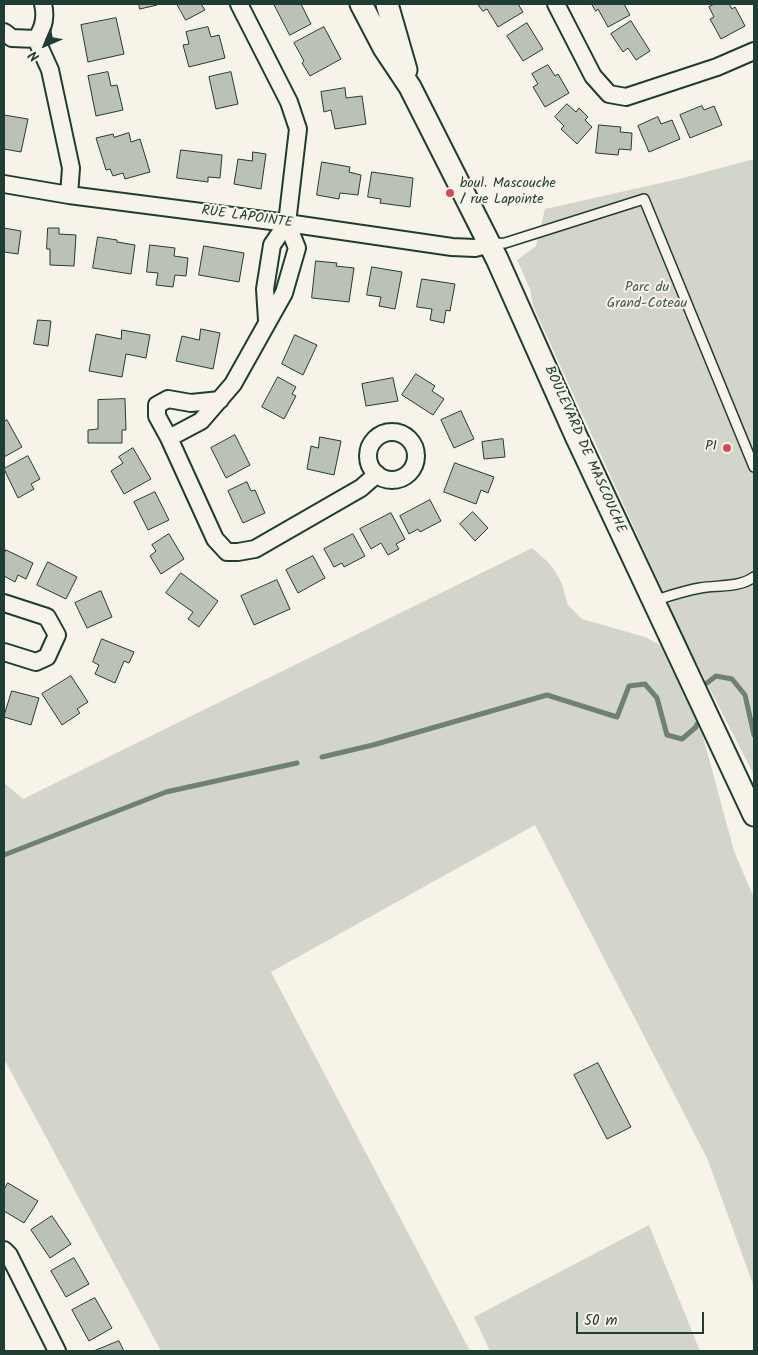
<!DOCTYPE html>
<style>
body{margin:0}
#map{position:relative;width:758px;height:1355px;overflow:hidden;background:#f7f3e8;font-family:Kalam,sans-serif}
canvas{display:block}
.frame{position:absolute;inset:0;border:5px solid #1f3d34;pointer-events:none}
.north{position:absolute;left:20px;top:20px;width:50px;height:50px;-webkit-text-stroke:4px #f7f3e8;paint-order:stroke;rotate:225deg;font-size:14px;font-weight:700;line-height:20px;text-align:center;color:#1f3d34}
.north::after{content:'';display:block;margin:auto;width:18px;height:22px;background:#1f3d34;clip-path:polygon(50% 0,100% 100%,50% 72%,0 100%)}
.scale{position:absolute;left:576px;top:1312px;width:128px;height:22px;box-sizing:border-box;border:2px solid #1f3d34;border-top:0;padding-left:6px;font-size:15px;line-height:18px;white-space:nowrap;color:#1f3d34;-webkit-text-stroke:4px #f7f3e8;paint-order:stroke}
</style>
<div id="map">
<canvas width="758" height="1355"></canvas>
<div class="frame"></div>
<div class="north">N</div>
<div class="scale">50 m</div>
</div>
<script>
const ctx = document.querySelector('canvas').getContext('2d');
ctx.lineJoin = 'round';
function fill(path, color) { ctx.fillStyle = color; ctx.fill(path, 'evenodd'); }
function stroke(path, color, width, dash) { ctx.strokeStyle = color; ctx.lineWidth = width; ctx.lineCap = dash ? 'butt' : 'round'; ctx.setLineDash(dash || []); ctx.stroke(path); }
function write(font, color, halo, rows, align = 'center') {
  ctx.font = font + ' Kalam,sans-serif'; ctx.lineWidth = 4; ctx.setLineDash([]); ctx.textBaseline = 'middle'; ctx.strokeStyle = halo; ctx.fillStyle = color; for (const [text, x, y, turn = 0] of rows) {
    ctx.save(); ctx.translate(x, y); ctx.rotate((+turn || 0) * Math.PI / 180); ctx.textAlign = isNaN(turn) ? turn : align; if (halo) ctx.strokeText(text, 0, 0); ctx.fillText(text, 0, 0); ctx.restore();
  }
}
fill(new Path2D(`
 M754 159V775L687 644 533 306 530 289 517 260 536 246 545 209 683 178Z
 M532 548 548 562 555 571 562 584 568 605 582 619 645 637 660 645 702 733 734 851 754 898V1287L707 1158 535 825 271 972 470 1351H161L4 1059V783L23 799Z
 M649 1225 700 1351H490L474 1317Z`), '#d3d5ca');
stroke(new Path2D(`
 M707 683 716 676 732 679 745 695 754 735
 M322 757 373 745 547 695 617 717 629 686 645 684 657 698 667 735 682 739 696 727 697 724
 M4 855 166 792 297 763`), '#6f8077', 5);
const building = new Path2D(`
 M139 4H157V5L140 9Z
 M177 4H201L205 10 186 20Z
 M274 4H301L311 24 290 35Z
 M478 4H518L523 12 498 27 487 9 483 11Z
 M592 4H624L630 15 608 27 598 9 596 11Z
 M715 4H729L732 9 735 7 745 26 721 39 710 19 714 17 709 7Z
 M116 18 124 54 88 62 81 25Z
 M631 21 650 51 636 60 628 48 623 52 611 34Z
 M527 23 543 49 523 61 507 36Z
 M208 27 211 37 219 35 225 58 189 67 183 45 189 44 186 32Z
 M324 27 341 59 310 76 302 63 304 61 294 43Z
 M548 65 555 76 558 74 569 93 545 107 533 87 538 84 532 74Z
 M108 72 111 86 117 85 123 110 96 116 88 76Z
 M231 72 238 104 216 109 209 77Z
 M345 88 346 98 362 96 366 124 335 129 331 110 324 112 321 92Z
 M567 104 576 112 579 108 588 117 585 120 592 127 577 144 561 129 564 126 555 117Z
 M702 106 704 110 714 106 722 125 690 138 680 115Z
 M4 115 28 119 21 152 4 149Z
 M658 117 661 124 672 120 680 139 649 152 638 126Z
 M599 125 621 127 620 132 632 133 631 150 619 149 618 155 596 153Z
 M129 133 131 142 140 139 150 172 125 179 123 173 113 176 110 169 106 170 96 138 113 134 114 137Z
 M181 150 222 155 220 178 208 177V182L177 178Z
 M253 152 266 154 261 189 234 184 238 159 252 161Z
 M322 162 350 167 349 172 361 175 358 195 340 193 339 199 317 195Z
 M372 172 413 178 410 207 380 203 381 199 368 197Z
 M4 228 21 231 18 254 4 252Z
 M48 228H59V234L76 235 74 266 50 265V249H47Z
 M98 237 117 240V242L135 245 131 274 93 268Z
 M150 245 175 248 174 256 188 258 186 276 175 275 173 287 156 285 158 273 147 272Z
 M204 246 244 253 239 282 199 275Z
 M316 261 337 263 336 266 354 268 349 302 312 298Z
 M372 267 402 272 395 309 379 306 381 297 367 295Z
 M422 279 455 284 450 311 446 310 444 323 430 320 432 309 417 307Z
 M38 320 51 321 48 346 34 344Z
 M201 329 220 333 213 369 176 361 182 336 199 340Z
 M122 330 150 335 146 358 126 354 122 377 89 371 96 334 121 339Z
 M295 335 317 345 303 375 282 364Z
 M416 374 435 386 432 391 444 399 433 415 402 395Z
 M278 377 296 387 292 394 296 396 284 419 262 407Z
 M393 378 398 401 366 406 362 384Z
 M125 399 126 430H122V443H88V430L98 429V400Z
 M461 411 474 439 454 448 441 420Z
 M7 420 22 447 4 457V422Z
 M235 435 250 465 226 478 211 448Z
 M320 437 341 441 334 475 307 469 311 446 318 448Z
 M503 439 505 457 484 459 482 442Z
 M133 448 151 479 124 494 111 471 123 463 119 457Z
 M28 456 40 479 31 484 34 489 18 498 4 469Z
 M455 463 494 477 488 493 481 490 476 504 444 492Z
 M247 482 251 491 255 490 265 513 243 523 228 491Z
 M155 492 169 520 148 530 134 502Z
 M430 500 441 521 420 532 418 529 409 534 400 516Z
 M473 512 488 528 475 541 460 524Z
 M391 513 405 539 396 544 399 549 388 555 381 543 371 549 360 529Z
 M169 534 184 559 161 574 150 556 156 551 152 545Z
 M353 534 365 556 344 567 342 563 334 567 324 549Z
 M6 550 33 563 26 579 18 575 15 582 4 576V555Z
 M313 556 325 578 298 593 286 570Z
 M48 562 77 577 66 599 37 585Z
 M181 573 218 601 199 627 188 619 193 612 166 593Z
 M277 580 290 609 254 625 241 596Z
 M101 591 112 617 87 628 75 603Z
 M102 639 134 652 129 663 124 661 115 683 95 674 99 665 93 662Z
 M71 676 88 702 77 709 80 713 62 725 42 694Z
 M12 691 39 698 31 725 4 717Z
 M598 1063 631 1127 607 1139 574 1075Z
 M8 1183 38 1201 24 1223 4 1211V1190Z
 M52 1216 71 1244 50 1258 31 1230Z
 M74 1258 89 1284 66 1297 51 1271Z
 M95 1298 112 1328 89 1341 72 1310Z
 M119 1341 124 1351H94Z`);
fill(building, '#bbc1b6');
stroke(building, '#1f3d34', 1);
const service = new Path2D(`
 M490 244 505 243 644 199 754 467
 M653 601C669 596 683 591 700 588 717 585 739 588 754 577`);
const minor = new Path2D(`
 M556 4 593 76 609 94 626 97 717 67 754 51
 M4 32 12 38 36 39C44 28 46 16 43 4
 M36 39 50 70 71 168 69 195
 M4 184 69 195 287 223 452 247 475 248 490 244
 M267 320 265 289 272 245 287 223
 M220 400 191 403 168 399 157 405V416L169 438 215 539 227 552H238L255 549 361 488 377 474
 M368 456a24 24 0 1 1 48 0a24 24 0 1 1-48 0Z
 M169 438 201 421 233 384 284 293 297 248 287 223 298 129 289 102 239 4
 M4 603 47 617 57 635 47 657 36 662 4 652
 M4 1250 9 1255 57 1351`);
const tertiary = new Path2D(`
 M361 4 384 48 410 87 497 259 576 436 754 815
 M387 4 406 70`);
stroke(service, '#1f3d34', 12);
stroke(minor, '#1f3d34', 20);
stroke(tertiary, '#1f3d34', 25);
stroke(service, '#f7f3e8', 9);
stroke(minor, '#f7f3e8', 16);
stroke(tertiary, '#f7f3e8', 21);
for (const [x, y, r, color] of [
 [450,193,5,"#d1495b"],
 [727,448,5,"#d1495b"]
]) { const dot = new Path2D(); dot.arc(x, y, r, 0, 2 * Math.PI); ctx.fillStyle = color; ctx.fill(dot); stroke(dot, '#f7f3e8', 2); }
write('14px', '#1f3d34', '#f7f3e8', [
 ["boul. Mascouche",460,185],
 ["/ rue Lapointe",460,201],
 ["P1",717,448,"right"]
], 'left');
write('14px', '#1f3d34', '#f7f3e8', [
 ["RUE LAPOINTE",247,218,8],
 ["BOULEVARD DE MASCOUCHE",584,450,66]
]);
write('14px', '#435b52', '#f7f3e8', [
 ["Parc du",647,289],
 ["Grand-Coteau",647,305]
]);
</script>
